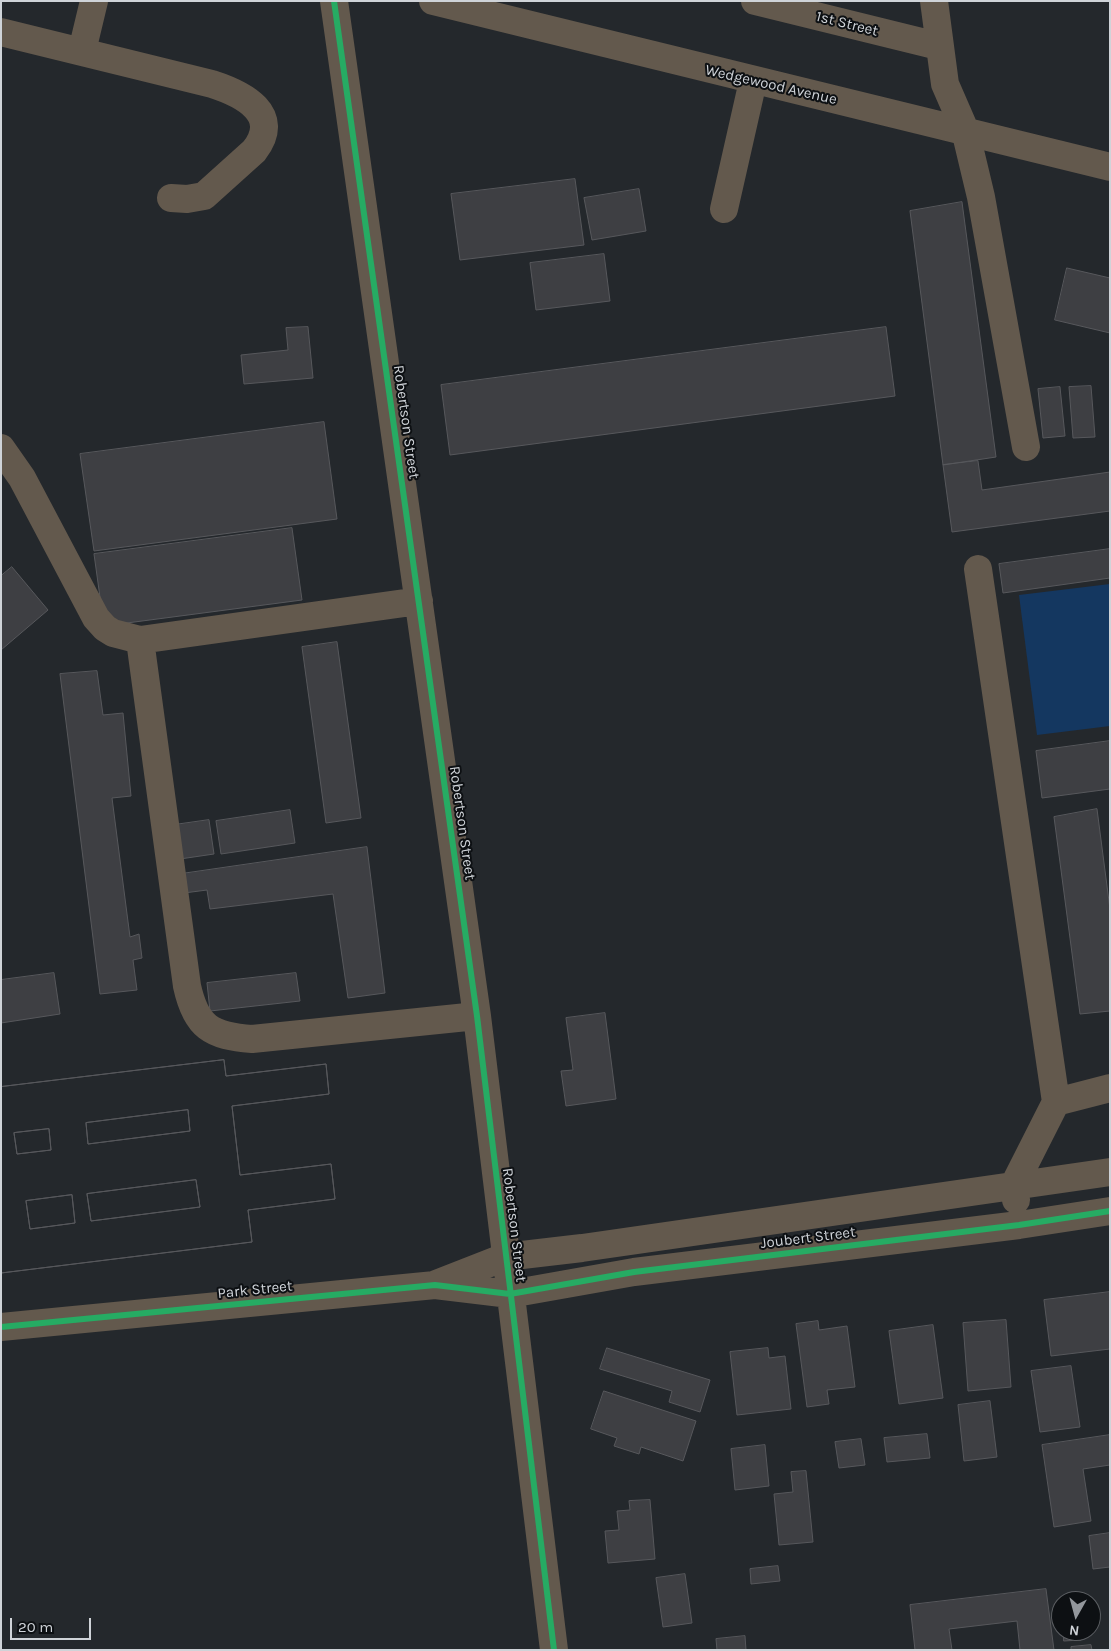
<!DOCTYPE html>
<style>
body{margin:0}
#map{position:relative;width:1111px;height:1651px;overflow:hidden;background:#24282c;font-family:Karla,sans-serif}
canvas{display:block}
.frame{position:absolute;inset:0;border:2px solid #cfd3d8;pointer-events:none}
.north{position:absolute;left:1051px;top:1591px;width:50px;height:50px;box-sizing:border-box;background:#0d1013;border:1px solid #5b5e62;border-radius:50%;rotate:187deg;font-size:14px;font-weight:700;line-height:20px;text-align:center;color:#cfd3d8}
.north::after{content:'';display:block;margin:auto;width:18px;height:22px;background:#93979c;clip-path:polygon(50% 0,100% 100%,50% 72%,0 100%)}
.scale{position:absolute;left:10px;top:1618px;width:81px;height:22px;box-sizing:border-box;border:2px solid #cfd3d8;border-top:0;padding-left:6px;font-size:15px;line-height:18px;white-space:nowrap;color:#cfd3d8;-webkit-text-stroke:4px #0d1013;paint-order:stroke}
</style>
<div id="map">
<canvas width="1111" height="1651"></canvas>
<div class="frame"></div>
<div class="north">N</div>
<div class="scale">20 m</div>
</div>
<script>
const ctx = document.querySelector('canvas').getContext('2d');
ctx.lineJoin = 'round';
function fill(path, color) { ctx.fillStyle = color; ctx.fill(path, 'evenodd'); }
function stroke(path, color, width, dash) { ctx.strokeStyle = color; ctx.lineWidth = width; ctx.lineCap = dash ? 'butt' : 'round'; ctx.setLineDash(dash || []); ctx.stroke(path); }
function write(font, color, halo, rows, align = 'center') {
  ctx.font = font + ' Karla,sans-serif'; ctx.lineWidth = 4; ctx.setLineDash([]); ctx.textBaseline = 'middle'; ctx.strokeStyle = halo; ctx.fillStyle = color; for (const [text, x, y, turn = 0] of rows) {
    ctx.save(); ctx.translate(x, y); ctx.rotate((+turn || 0) * Math.PI / 180); ctx.textAlign = isNaN(turn) ? turn : align; if (halo) ctx.strokeText(text, 0, 0); ctx.fillText(text, 0, 0); ctx.restore();
  }
}
fill(new Path2D(`
 M1110 584V726L1037 735 1019 595Z`), '#143760');
const building = new Path2D(`
 M575 179 584 245 460 260 451 194Z
 M639 189 646 231 592 240 584 198Z
 M962 202 996 457 943 465 910 211Z
 M604 254 610 301 536 310 530 263Z
 M1067 268 1110 278V333L1055 320Z
 M308 327 313 378 244 384 241 355 288 350 286 328Z
 M886 327 895 396 450 455 441 385Z
 M1091 386 1095 437 1073 438 1069 387Z
 M1060 387 1065 436 1043 438 1038 389Z
 M324 422 337 519 94 551 80 454Z
 M978 461 982 490 1110 472V511L952 532 943 465Z
 M292 528 302 600 104 626 94 554Z
 M1110 549V578L1003 593 999 564Z
 M12 567 48 610 1 650V576Z
 M337 642 361 818 326 823 302 647Z
 M97 671 103 715 123 713 131 796 112 798 130 937 139 934 142 958 133 960 137 990 100 994 60 674Z
 M1110 741V789L1042 798 1036 751Z
 M1097 809 1110 909V1011L1080 1014 1054 817Z
 M290 810 295 843 221 854 216 821Z
 M209 820 214 854 180 859 174 825Z
 M367 847 385 993 348 998 333 894 210 909 207 890 184 893 181 874Z
 M54 973 60 1014 1 1023V980Z
 M296 973 300 1001 210 1011 207 983Z
 M605 1013 616 1099 566 1106 561 1071 573 1070 566 1018Z
 M224 1060 226 1076 326 1064 329 1094 232 1106 240 1175 331 1164 335 1199 248 1210 252 1242 1 1273V1087ZM188 1110 190 1131 88 1144 86 1123ZM49 1129 51 1150 17 1154 14 1133ZM196 1180 200 1207 91 1221 87 1194ZM72 1195 75 1223 30 1229 26 1201Z
 M224 1060 226 1076 326 1064 329 1094 232 1106 240 1175 331 1164 335 1199 248 1210 252 1242 1 1273V1087Z
 M188 1110 190 1131 88 1144 86 1123Z
 M49 1129 51 1150 17 1154 14 1133Z
 M196 1180 200 1207 91 1221 87 1194Z
 M72 1195 75 1223 30 1229 26 1201Z
 M1110 1292V1349L1051 1356 1044 1300Z
 M1006 1320 1011 1387 968 1391 963 1323Z
 M818 1321 819 1330 847 1326 855 1387 827 1390 829 1404 807 1407 796 1324Z
 M933 1325 943 1398 899 1404 889 1331Z
 M607 1348 710 1380 700 1412 669 1402 672 1391 600 1369Z
 M768 1348 769 1358 785 1356 791 1409 737 1415 730 1352Z
 M1071 1366 1080 1427 1040 1432 1031 1371Z
 M604 1391 696 1421 683 1461 641 1447 639 1454 614 1446 617 1438 591 1429Z
 M990 1401 997 1457 964 1461 958 1405Z
 M927 1434 930 1458 887 1462 884 1438Z
 M1110 1435V1465L1083 1469 1091 1521 1054 1527 1042 1445Z
 M861 1439 865 1465 839 1468 835 1442Z
 M765 1445 769 1486 735 1490 731 1449Z
 M806 1471 813 1542 779 1545 774 1494 793 1492 791 1472Z
 M650 1500 655 1559 608 1563 605 1531 619 1530 617 1511 630 1510 629 1501Z
 M1110 1533V1567L1093 1569 1089 1536Z
 M778 1566 780 1581 751 1584 750 1569Z
 M685 1574 692 1623 663 1627 656 1578Z
 M1046 1589 1054 1650H1020L1017 1621 949 1629 952 1650H915L910 1605Z
 M1064 1631H1080L1081 1640 1064 1641Z
 M745 1636 746 1650H717L716 1639Z
 M1091 1645 1092 1650H1071V1647Z`);
fill(building, '#3e3f43');
stroke(building, '#57585c', 1);
stroke(new Path2D(`
 M334 1 477 1016 554 1650
 M433 1 1110 167
 M755 1 938 46
 M934 1 945 84 965 130 981 197 1026 447
 M1 32 212 84C243 94 283 114 254 151L204 196 187 199 171 198
 M82 51 94 1
 M724 209 753 81
 M1 448 22 478 96 618 105 628 113 633 140 640 419 601
 M978 569 1056 1102
 M140 640 187 986C196 1027 211 1036 252 1039L477 1016
 M1016 1200 1014 1185 1056 1102 1110 1088
 M436 1284 505 1257 582 1248 1110 1172
 M1 1327 435 1285 510 1294 634 1272 1019 1225 1110 1211`), '#63594d', 28);
stroke(new Path2D(`
 M334 1 477 1016 554 1650
 M1 1327 435 1285 510 1294 634 1272 1019 1225 1110 1211`), '#26ab63', 6);
write('15px', '#cfd3d8', '#0d1013', [
 ["1st Street",847,24,14],
 ["Wedgewood Avenue",771,85,13],
 ["Robertson Street",406,422,82],
 ["Robertson Street",462,823,82],
 ["Robertson Street",514,1225,83],
 ["Joubert Street",808,1238,-7],
 ["Park Street",255,1290,-6]
]);
</script>
